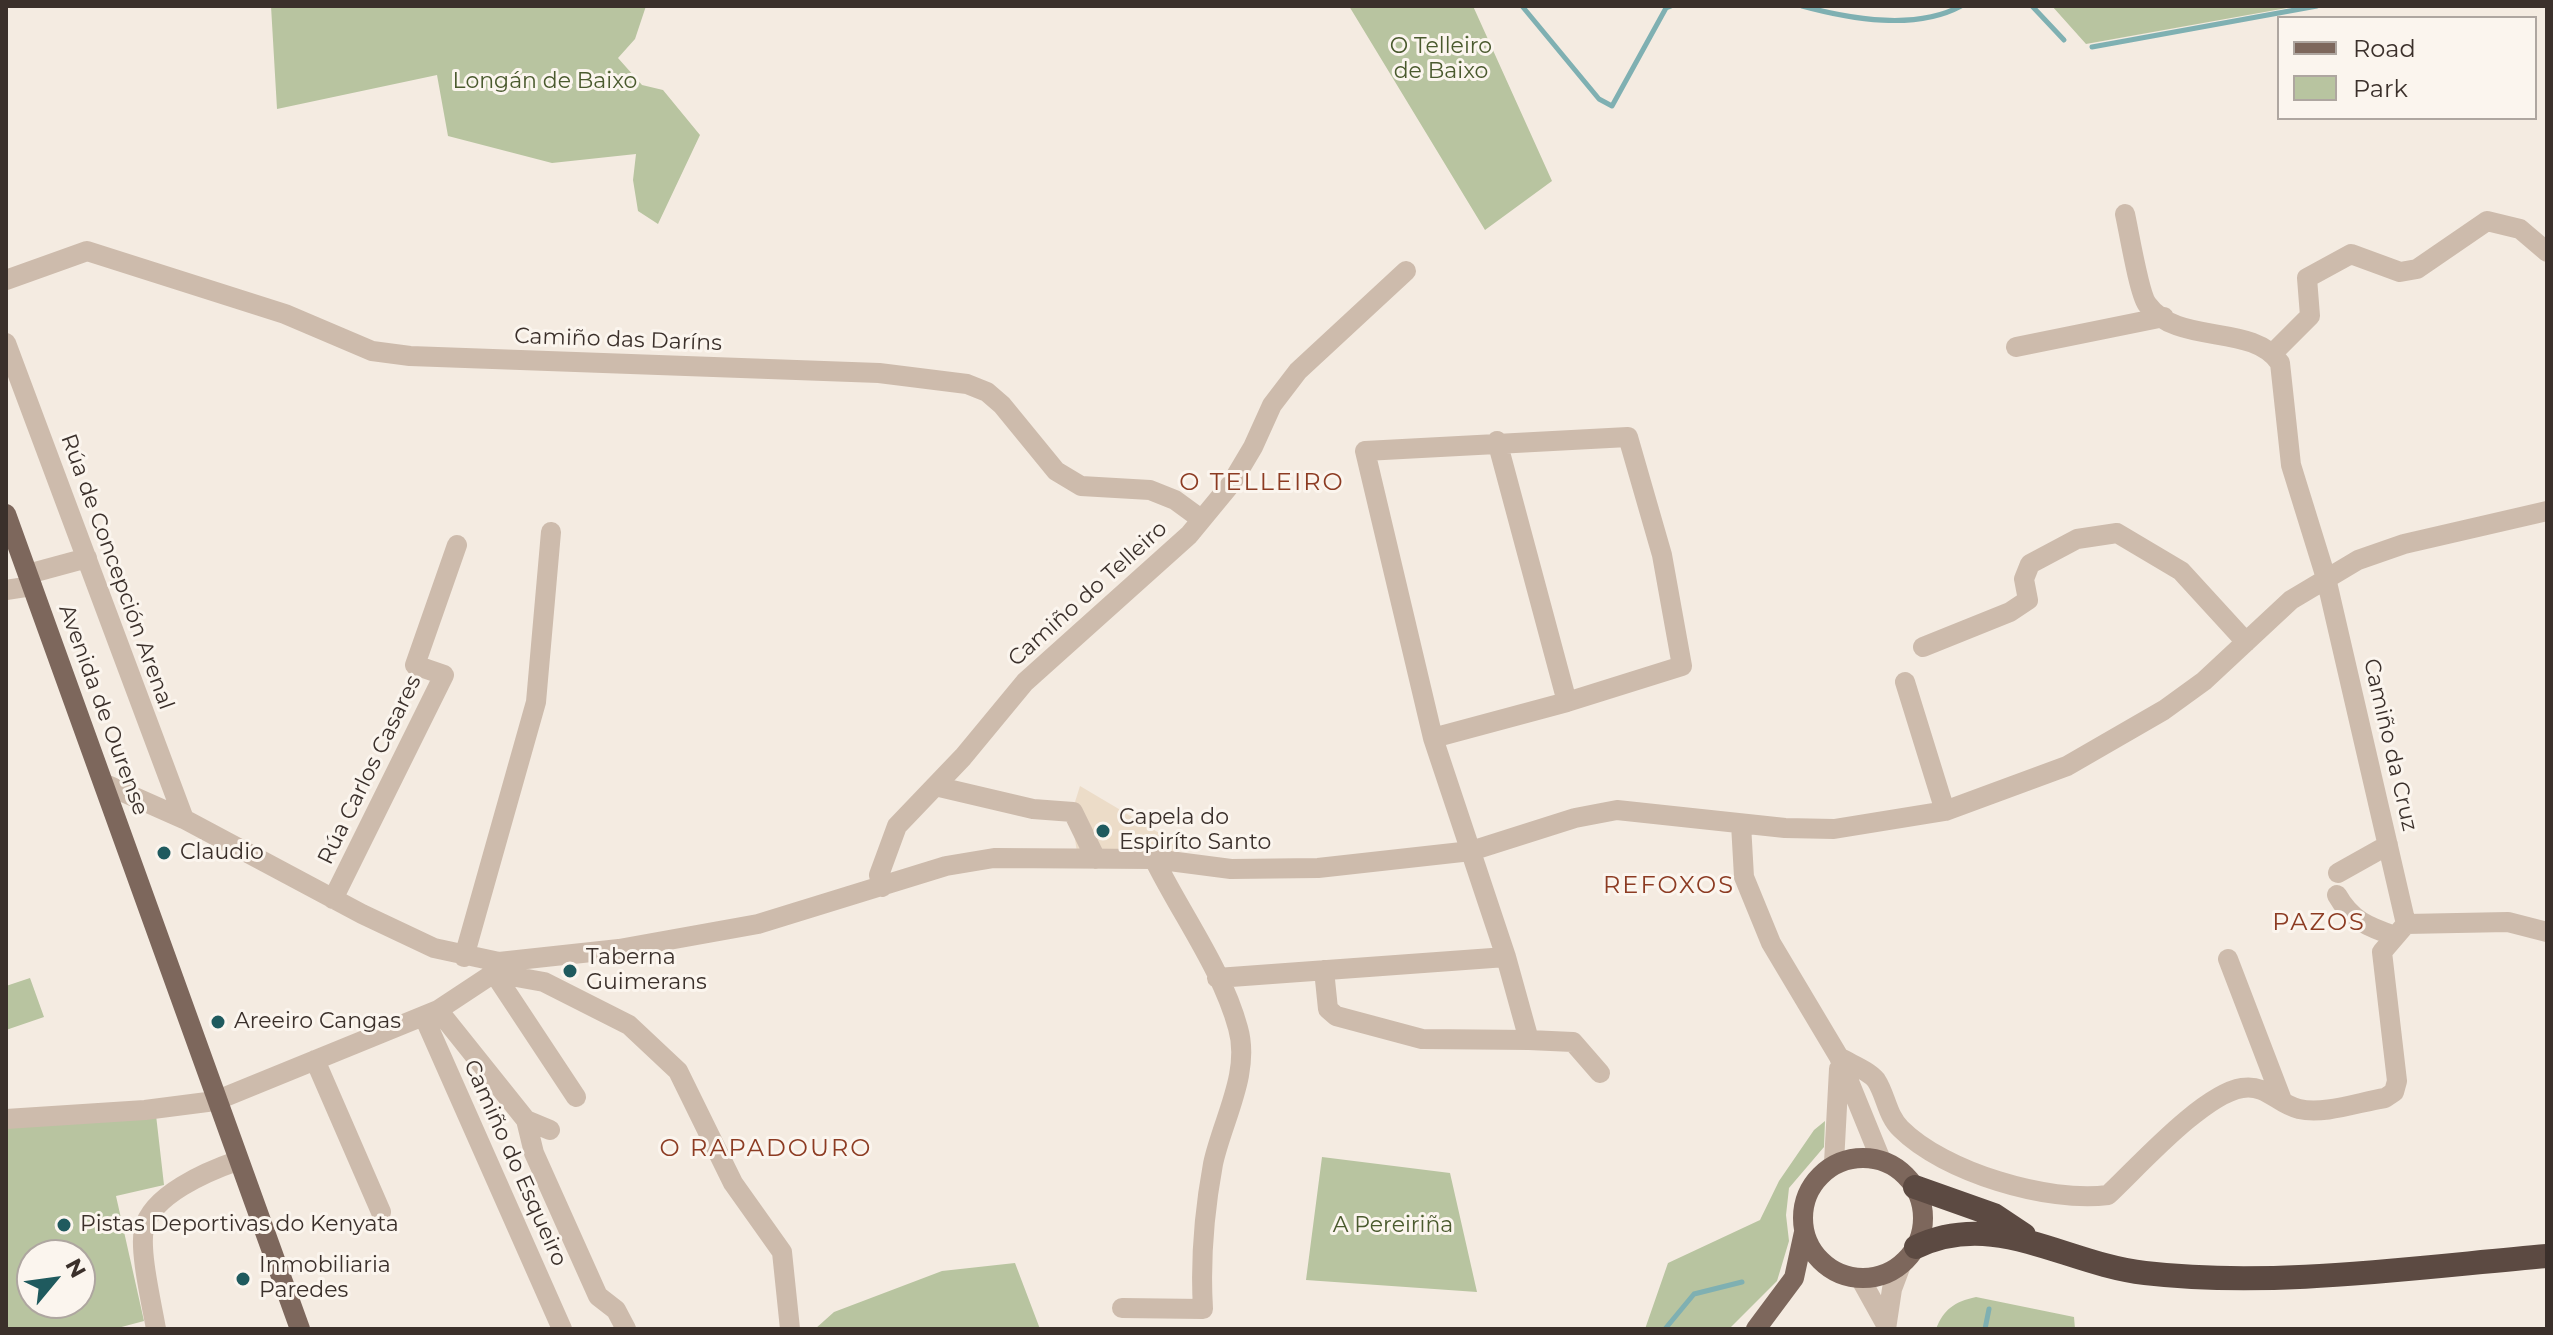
<!DOCTYPE html>
<meta charset="utf-8">
<style>
body{margin:0}
#map{position:relative;width:2553px;height:1335px;overflow:hidden;background:#f4ebe1;font-family:Montserrat,sans-serif}
canvas{display:block}
.frame{position:absolute;inset:0;border:8px solid #3b302b;pointer-events:none}
.legend{position:absolute;left:2277px;top:16px;width:260px;height:104px;box-sizing:border-box;background:#fbf5ee;border:2px solid #aea6a0;margin:0;padding:10px 14px;list-style:none;font-size:24px;color:#3b302b}
.legend li{display:flex;align-items:center;gap:16px;height:40px}
.legend b{width:40px;border:2px solid #aea6a0}
.north{position:absolute;left:16px;top:1239px;width:80px;height:80px;box-sizing:border-box;background:#fbf5ee;border:2px solid #aea6a0;border-radius:50%;rotate:61deg;font-size:22px;font-weight:700;line-height:32px;text-align:center;color:#3b302b}
.north::after{content:'';display:block;margin:auto;width:28px;height:36px;background:#1f5a5e;clip-path:polygon(50% 0,100% 100%,50% 72%,0 100%)}
</style>
<div id="map">
<canvas width="2553" height="1335"></canvas>
<div class="frame"></div>
<ul class="legend">
<li><b style="height:10px;background:#7d675c"></b>Road</li>
<li><b style="height:22px;background:#b8c4a0"></b>Park</li>
</ul>
<div class="north">N</div>
</div>
<script>
const ctx = document.querySelector('canvas').getContext('2d');
ctx.lineJoin = 'round';
function fill(path, color) { ctx.fillStyle = color; ctx.fill(path, 'evenodd'); }
function stroke(path, color, width, dash) { ctx.strokeStyle = color; ctx.lineWidth = width; ctx.lineCap = dash ? 'butt' : 'round'; ctx.setLineDash(dash || []); ctx.stroke(path); }
function write(font, color, halo, rows, align = 'center') {
  ctx.font = font + ' Montserrat,sans-serif'; ctx.lineWidth = 6; ctx.setLineDash([]); ctx.textBaseline = 'middle'; ctx.strokeStyle = halo; ctx.fillStyle = color; for (const [text, x, y, turn = 0] of rows) {
    ctx.save(); ctx.translate(x, y); ctx.rotate((+turn || 0) * Math.PI / 180); ctx.textAlign = isNaN(turn) ? turn : align; if (halo) ctx.strokeText(text, 0, 0); ctx.fillText(text, 0, 0); ctx.restore();
  }
}
fill(new Path2D(`
 M271 6H646L635 39 618 58 642 85 663 90 700 135 658 224 638 211 633 180 636 154 552 163 448 136 437 75 277 109Z
 M1349 6H1473L1552 181 1485 230Z
 M2052 6H2298L2086 44Z
 M30 978 44 1017 6 1030V986Z
 M156 1115 164 1185 116 1196 144 1321 114 1329H6V1128ZM32 1255H80V1303H32Z
 M1825 1121 1824 1147 1789 1188 1786 1215 1789 1241 1777 1281 1729 1329H1645L1668 1263 1760 1220 1779 1181 1814 1130Z
 M1322 1157 1450 1173 1477 1292 1306 1280Z
 M1015 1263 1040 1329H815L834 1312 942 1271Z
 M1976 1297 2074 1317 2075 1329H1936C1944 1309 1954 1302 1976 1297Z`), '#b8c4a0');
fill(new Path2D(`
 M1080 786 1166 837 1178 850 1154 859 1078 858 1071 815Z`), '#ecdcc8');
stroke(new Path2D(`
 M1522 6 1599 99 1612 106 1666 8 1671 6
 M1802 6C1850 19 1915 31 1961 6
 M2032 6 2064 40
 M2092 47 2317 6
 M1665 1329 1694 1294 1742 1282
 M1985 1329 1989 1309`), '#7fb0b2', 5);
stroke(new Path2D(`
 M2125 214C2129 232 2139 293 2147 304 2178 347 2252 322 2280 363L2291 465 2326 578 2406 924
 M6 280 87 251 285 314 372 351 410 356 879 373 967 384 987 392 1002 405 1056 471 1081 486 1150 490 1175 500 1201 519
 M6 343 184 819
 M2016 347 2164 317
 M2273 353 2310 316 2307 278 2351 254 2400 272 2417 269 2487 221 2520 229 2547 252
 M1497 441 1567 702
 M28 574 87 558
 M6 590 32 586
 M1923 647 2010 612 2028 600 2024 579 2030 564 2077 539 2117 533 2181 571 2246 642
 M1905 682 1945 811
 M105 784 184 819 362 914 434 948 499 962 619 949 758 924 946 866 994 858 1154 859 1231 869 1318 868 1471 851 1575 818 1617 810 1785 828 1834 829 1945 811 2067 766 2164 710 2204 681 2291 600 2358 560 2404 544 2547 511
 M935 786 1033 809 1073 812 1096 859
 M1741 824 1744 877 1771 943 1839 1057 1881 1160
 M2338 873 2388 845
 M882 887 879 875 897 826 963 757 1025 682 1189 535 1231 484 1253 447 1272 405 1298 371 1406 271
 M2337 895C2351 920 2368 927 2395 936
 M333 899 444 675 415 665 457 545
 M464 957 536 702 551 532
 M2228 959 2282 1100
 M1324 970 1328 1009 1336 1016 1422 1039 1529 1040 1506 957 1433 738 1365 451 1628 437 1662 555 1682 666 1567 702 1433 738
 M494 973 544 982 629 1025 678 1071 733 1183 782 1252 790 1329
 M494 973 576 1097
 M1217 978 1506 957
 M438 1010 526 1120 550 1130
 M424 1017 562 1329
 M1529 1040 1573 1042 1600 1073
 M1839 1057C1850 1064 1868 1070 1876 1080 1886 1095 1887 1116 1901 1129 1944 1172 2048 1203 2108 1195 2138 1167 2203 1094 2242 1088 2267 1084 2277 1104 2299 1109 2324 1115 2359 1102 2385 1098L2394 1092 2397 1081 2382 952 2406 924 2508 922 2547 932
 M315 1060 381 1212
 M6 1119 145 1110 215 1101 438 1010 494 973 499 962
 M526 1120 534 1153 598 1296 616 1310 626 1329
 M1834 1163 1839 1069
 M1860 1278 1885 1323
 M1122 1308 1203 1309C1200 1259 1204 1213 1213 1164 1222 1121 1251 1073 1238 1028 1222 969 1181 914 1154 859
 M156 1329C152 1305 139 1251 144 1229 151 1195 208 1171 237 1161
 M1886 1329 1892 1289 1901 1265`), '#cdbbac', 20);
stroke(new Path2D(`
 M6 514 300 1329
 M1803 1218a60 60 0 1 1 120 0a60 60 0 1 1-120 0Z
 M1756 1329 1794 1278 1804 1232`), '#7d675c', 20);
stroke(new Path2D(`
 M1915 1187 1994 1215 2024 1235
 M1916 1247C1995 1209 2065 1264 2145 1273 2274 1288 2418 1267 2547 1256`), '#5c4a42', 24);
for (const [x, y, r, color] of [
 [1103,831,8,"#1f5a5e"],
 [164,853,8,"#1f5a5e"],
 [570,971,8,"#1f5a5e"],
 [218,1022,8,"#1f5a5e"],
 [64,1225,8,"#1f5a5e"],
 [243,1279,8,"#1f5a5e"]
]) { const dot = new Path2D(); dot.arc(x, y, r, 0, 2 * Math.PI); ctx.fillStyle = color; ctx.fill(dot); stroke(dot, '#fbf5ee', 3); }
write('22px', '#4a5a2e', '#fbf5ee', [
 ["O Telleiro",1441,47],
 ["de Baixo",1441,72],
 ["Longán de Baixo",545,82],
 ["A Pereiriña",1393,1226]
]);
write('22px', '#3b302b', '#fbf5ee', [
 ["Camiño das Daríns",618,340,2],
 ["Rúa de Concepción Arenal",117,572,70],
 ["Camiño do Telleiro",1088,594,-42],
 ["Avenida de Ourense",103,710,70],
 ["Camiño da Cruz",2390,745,77],
 ["Rúa Carlos Casares",370,770,-64],
 ["Camiño do Esqueiro",515,1163,66]
]);
write('22px', '#3b302b', '#fbf5ee', [
 ["Capela do",1119,818],
 ["Espiríto Santo",1119,843],
 ["Claudio",180,853],
 ["Taberna",586,958],
 ["Guimerans",586,983],
 ["Areeiro Cangas",234,1022],
 ["Pistas Deportivas do Kenyata",80,1225],
 ["Inmobiliaria",259,1266],
 ["Paredes",259,1291]
], 'left');
ctx.letterSpacing = '2px';
write('24px', '#8c3b22', '#fbf5ee', [
 ["O TELLEIRO",1262,483],
 ["REFOXOS",1669,886],
 ["PAZOS",2319,923],
 ["O RAPADOURO",766,1149]
]);
ctx.letterSpacing = '0px';
</script>
